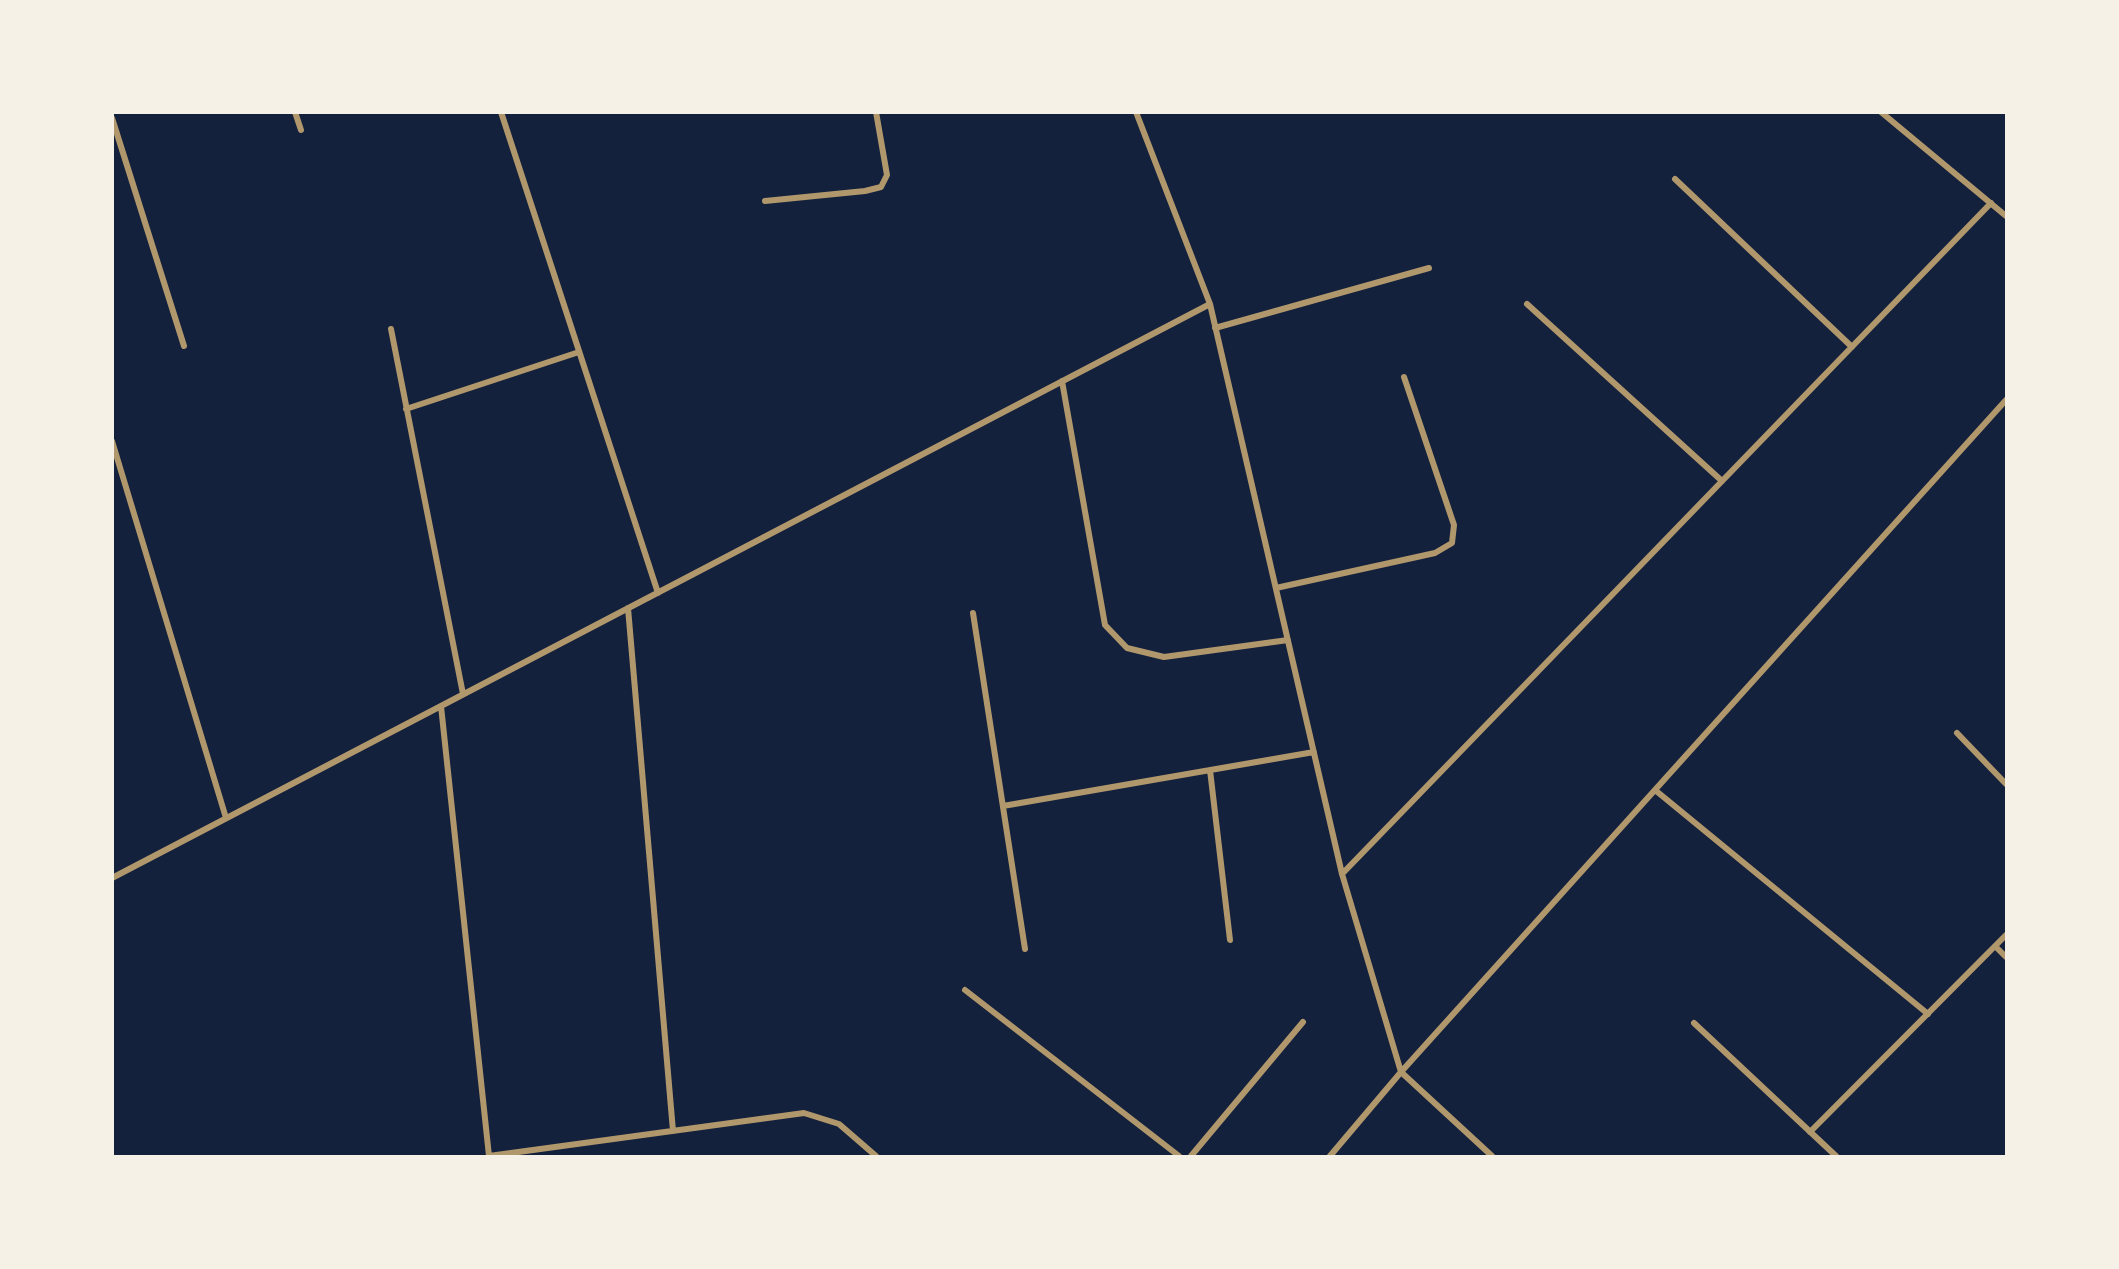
<!DOCTYPE html>
<style>
body{margin:0}
#map{position:relative;width:2119px;height:1269px;overflow:hidden;background:#14213d;font-family:"Titillium Web",sans-serif}
canvas{display:block}
.frame{position:absolute;inset:0;border:114px solid #f6f1e7;pointer-events:none}
</style>
<div id="map">
<canvas width="2119" height="1269"></canvas>
<div class="frame"></div>
</div>
<script>
const ctx = document.querySelector('canvas').getContext('2d');
ctx.lineJoin = 'round';
function stroke(path, color, width, dash) { ctx.strokeStyle = color; ctx.lineWidth = width; ctx.lineCap = dash ? 'butt' : 'round'; ctx.setLineDash(dash || []); ctx.stroke(path); }
stroke(new Path2D(`
 M295 112 301 130
 M501 112 658 593
 M1136 112 1210 304 1342 874 1401 1072 1492 1156
 M1881 112 2006 216
 M112 118 184 346
 M1675 179 1852 347
 M765 201 865 191 881 187 887 175 876 112
 M1527 304 1722 481
 M1215 328 1429 268
 M391 329 463 694
 M1062 381 1105 625 1127 648 1164 657 1288 640
 M406 409 579 352
 M112 441 226 818
 M1276 588 1435 553 1452 543 1454 525 1404 377
 M628 608 673 1131
 M973 613 1025 949
 M441 706 489 1156
 M1957 733 2006 784
 M1210 770 1230 940
 M1655 790 1928 1014
 M1003 806 1314 752
 M1342 874 1991 203
 M112 878 1210 304
 M1995 946 2006 957
 M965 990 1179 1156
 M1694 1023 1836 1156
 M1810 1132 2006 935
 M489 1156 804 1113 839 1124 876 1156
 M1191 1156 1303 1022
 M1330 1156 1401 1072 2006 400`), '#b1986c', 6);
</script>
